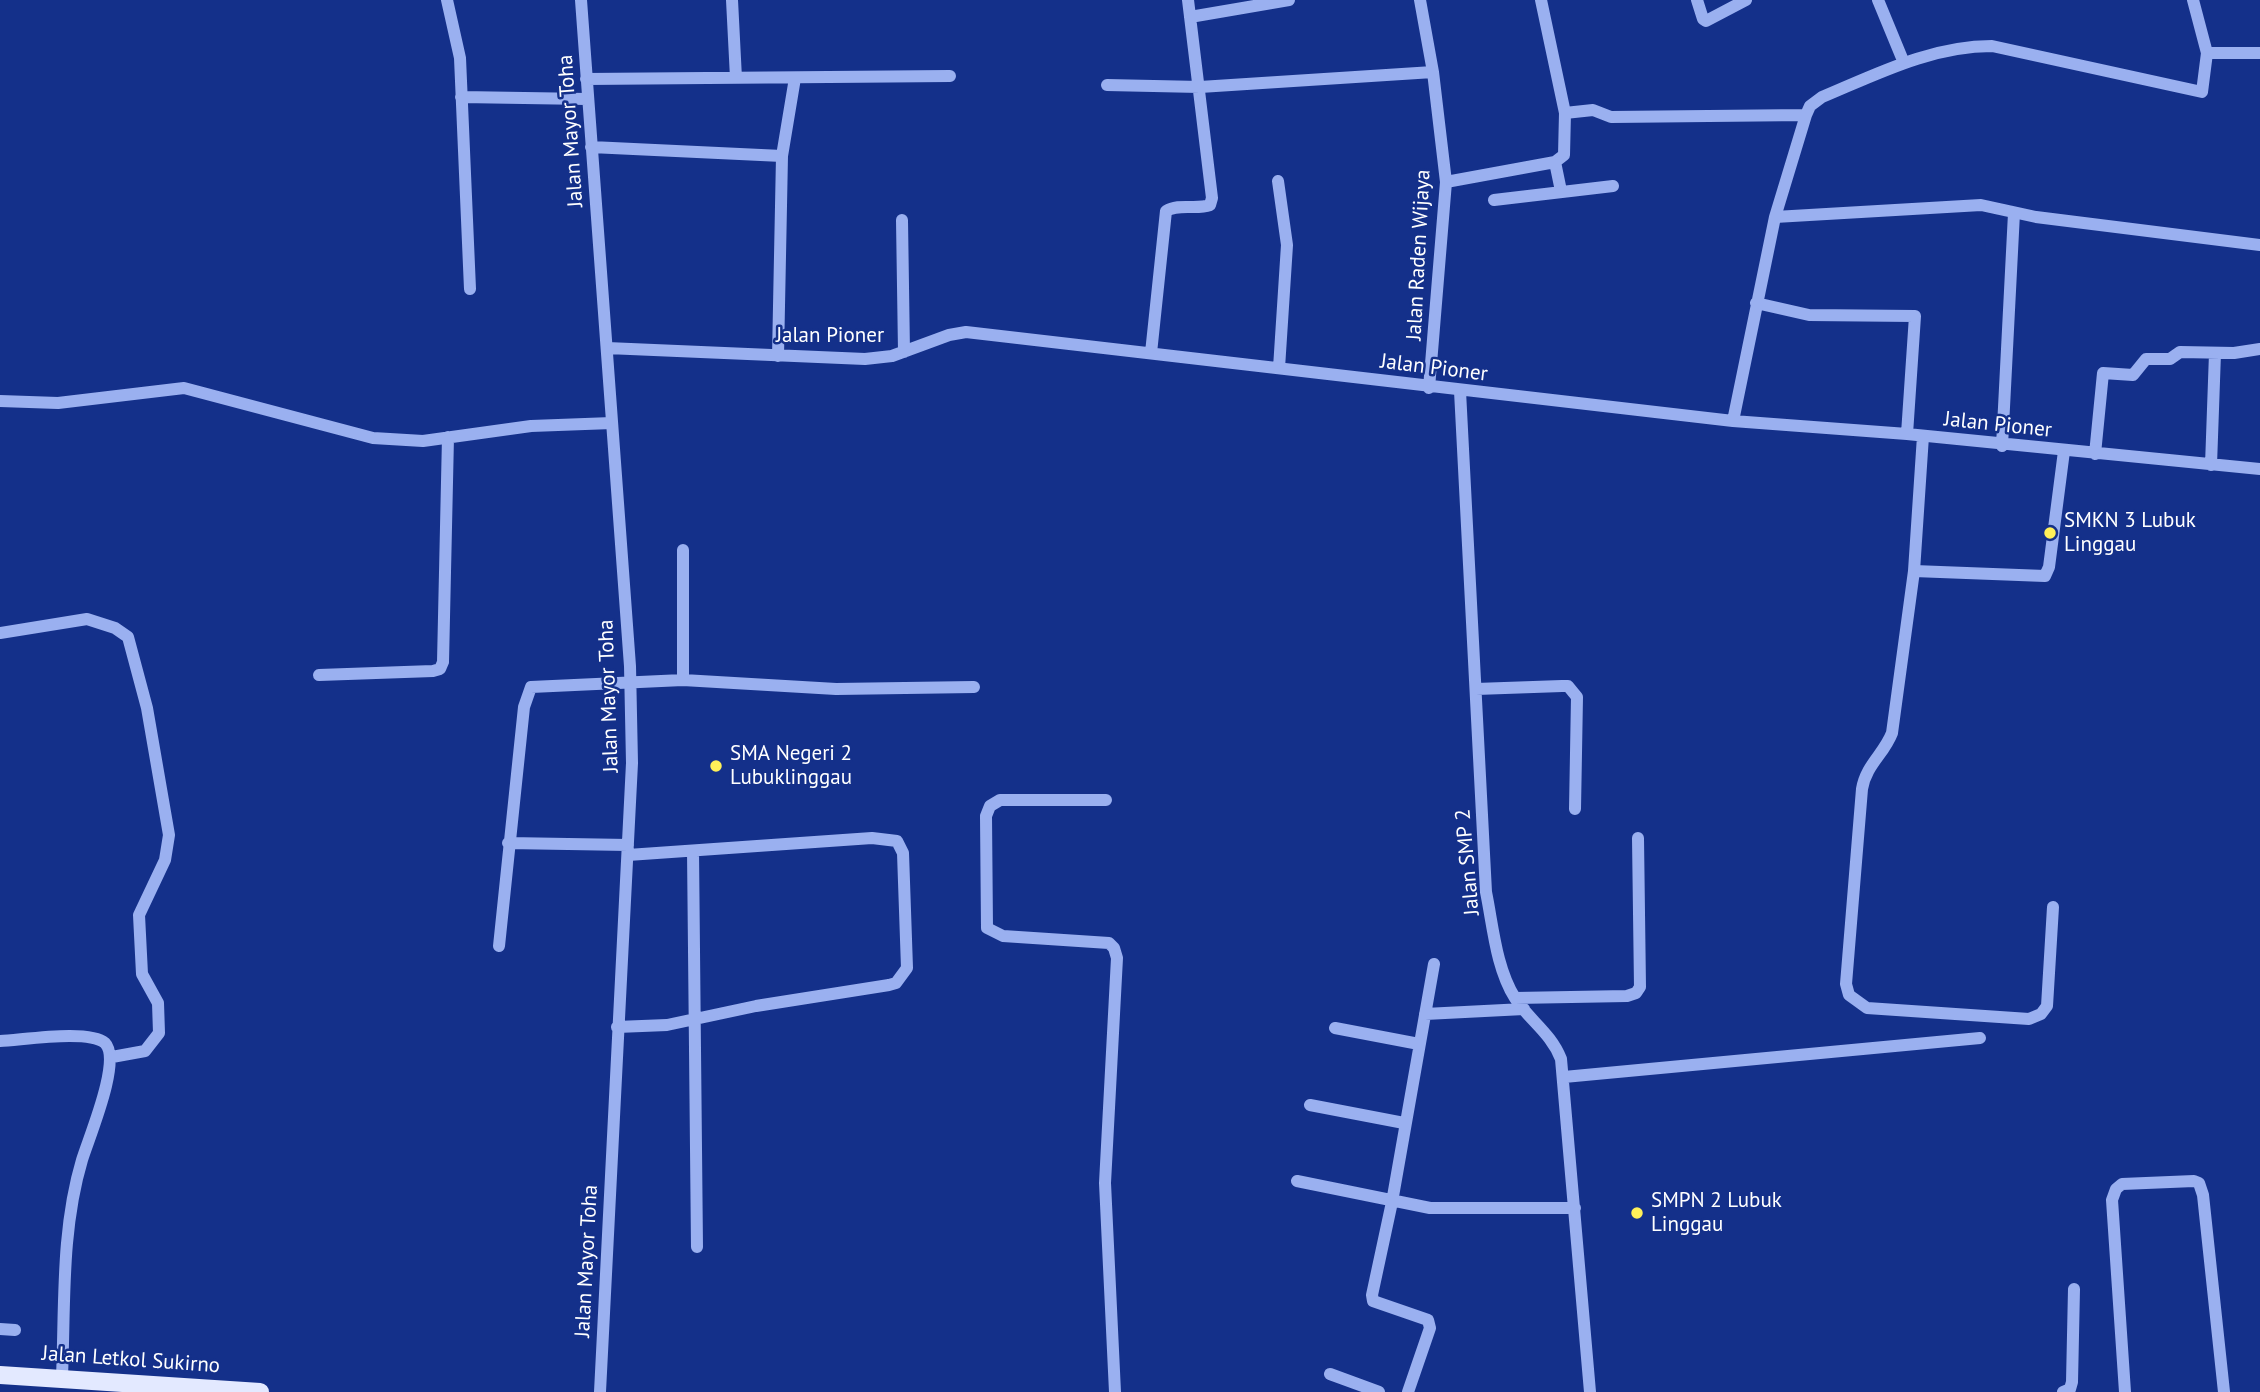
<!DOCTYPE html>
<style>
body{margin:0}
canvas{display:block;background:#14308a}
</style>
<canvas width="2260" height="1392"></canvas>
<script>
const ctx = document.querySelector('canvas').getContext('2d');
ctx.lineJoin = 'round';
function stroke(path, color, width, dash) { ctx.strokeStyle = color; ctx.lineWidth = width; ctx.lineCap = dash ? 'butt' : 'round'; ctx.setLineDash(dash || []); ctx.stroke(path); }
function write(font, color, halo, rows, align = 'center') {
  ctx.font = font + ' "PT Sans",sans-serif'; ctx.lineWidth = 5; ctx.setLineDash([]); ctx.textBaseline = 'middle'; ctx.strokeStyle = halo; ctx.fillStyle = color; for (const [text, x, y, turn = 0] of rows) {
    ctx.save(); ctx.translate(x, y); ctx.rotate((+turn || 0) * Math.PI / 180); ctx.textAlign = isNaN(turn) ? turn : align; if (halo) ctx.strokeText(text, 0, 0); ctx.fillText(text, 0, 0); ctx.restore();
  }
}
stroke(new Path2D(`
 M447 0 460 58 470 289
 M581 0 630 666 632 763 600 1392
 M732 0 736 78
 M1420 0 1433 72 1446 182 1429 388
 M1697 0 1703 19 1706 21 1746 0
 M1878 0 1904 63
 M1190 17 1289 0
 M2207 53H2260
 M586 79 950 76
 M1107 85 1200 87 1433 72
 M461 97 587 99
 M1565 113 1593 110 1611 117 1806 115
 M591 147 782 156
 M1555 162 1561 191
 M1278 181 1287 245 1279 368
 M1446 182 1555 162 1564 155 1565 113 1541 0
 M1494 200 1613 186
 M1775 217 1981 205 2036 217 2260 245
 M902 220 904 352
 M1756 303 1809 315 1915 316 1907 434
 M607 348 865 359 892 356 949 335 966 332 1733 421 1907 434 2260 469
 M1151 353 1166 211C1179 203 1196 210 1210 205L1212 198 1188 0
 M778 356 782 156 795 78
 M1460 391 1486 892C1493 926 1496 968 1515 998 1529 1020 1551 1033 1561 1059L1590 1392
 M0 401 58 403 184 388 373 438 423 441 531 426 612 423
 M1733 421 1775 217 1806 115 1810 106 1822 97C1877 74 1931 46 1992 46L2202 92 2207 53 2193 0
 M2002 446 2014 213
 M2095 454 2103 373 2133 375 2146 359H2170L2180 352 2234 353 2260 349
 M2211 465 2215 353
 M1914 571 1923 436
 M0 633 87 619 115 628 128 637 147 708 169 835 165 860 139 915 142 974 158 1003 159 1033 145 1051 112 1057
 M319 675 433 671 440 669 443 662 448 437
 M683 680V550
 M1476 689 1562 686H1568L1577 697 1575 809
 M1106 800H1000L990 806 986 816 987 928 1003 936 1109 943 1114 948 1117 958 1105 1183 1115 1392
 M508 843 628 845
 M693 851 697 1247
 M2053 907 2047 1006 2041 1014 2029 1019 1867 1008 1849 995 1846 984 1862 789C1866 765 1884 754 1892 733L1914 571 2045 576 2049 567 2064 451
 M499 946 524 707 531 687 683 680 836 689 974 687
 M1515 998 1627 996 1636 993 1640 987 1638 838
 M1425 1014 1524 1009
 M617 1027 667 1025 756 1006 889 985 896 983 907 968 903 853 897 841 872 838 628 855
 M1335 1028 1419 1044
 M0 1041C23 1040 89 1029 105 1043 122 1060 89 1137 82 1160 61 1230 65 1305 62 1377
 M1564 1077 1980 1038
 M1310 1105 1404 1123
 M1297 1181 1430 1208H1575
 M0 1329 15 1330
 M1330 1374 1379 1392
 M1408 1392 1430 1328 1428 1320 1373 1301 1372 1295 1392 1202 1434 964
 M2063 1392 2070 1389 2072 1382 2074 1289
 M2125 1392 2112 1200 2116 1189 2122 1184 2194 1181 2199 1183 2203 1195 2224 1392`), '#9ab0f0', 12);
stroke(new Path2D(`
 M0 1375 260 1392`), '#e3e9ff', 18);
for (const [x, y, r, color] of [
 [2050,533,7,"#fff059"],
 [716,766,7,"#fff059"],
 [1637,1213,7,"#fff059"]
]) { const dot = new Path2D(); dot.arc(x, y, r, 0, 2 * Math.PI); ctx.fillStyle = color; ctx.fill(dot); stroke(dot, '#14308a', 2.5); }
write('21px', '#fff', '#14308a', [
 ["Jalan Mayor Toha",571,131,-94],
 ["Jalan Raden Wijaya",1419,255,-87],
 ["Jalan Pioner",830,336],
 ["Jalan Pioner",1434,368,7],
 ["Jalan Pioner",1998,425,6],
 ["Jalan Mayor Toha",609,696,-92],
 ["Jalan SMP 2",1468,862,-95],
 ["Jalan Mayor Toha",587,1261,-87],
 ["Jalan Letkol Sukirno",131,1360,4]
]);
write('21px', '#fff', '#14308a', [
 ["SMKN 3 Lubuk",2064,521],
 ["Linggau",2064,545],
 ["SMA Negeri 2",730,754],
 ["Lubuklinggau",730,778],
 ["SMPN 2 Lubuk",1651,1201],
 ["Linggau",1651,1225]
], 'left');
</script>
